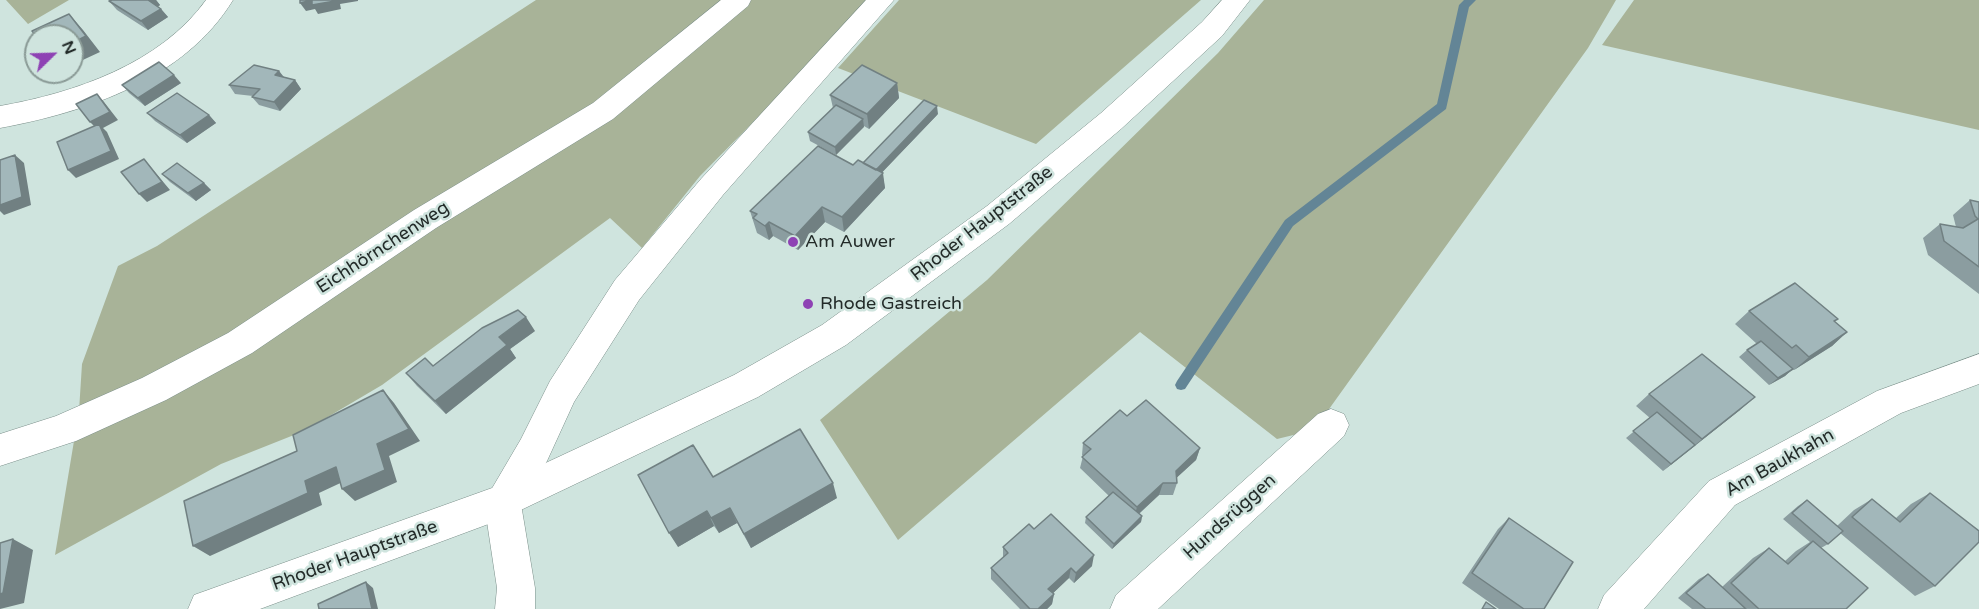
<!DOCTYPE html>
<meta charset="utf-8">
<style>
body{margin:0}
#map{position:relative;width:1979px;height:609px;overflow:hidden;background:#cfe4de;font-family:"Varela Round",sans-serif}
canvas{display:block}
.north{position:absolute;left:24px;top:24px;width:60px;height:60px;box-sizing:border-box;background:#cfe4de;border:2px solid #8a9a96;border-radius:50%;rotate:67deg;font-size:16px;font-weight:700;line-height:24px;text-align:center;color:#232b29}
.north::after{content:'';display:block;margin:auto;width:21px;height:27px;background:#8e42b4;clip-path:polygon(50% 0,100% 100%,50% 72%,0 100%)}
</style>
<div id="map">
<canvas width="1979" height="609"></canvas>
<div class="north">N</div>
</div>
<script>
const ctx = document.querySelector('canvas').getContext('2d');
ctx.lineJoin = 'round';
function fill(path, color) { ctx.fillStyle = color; ctx.fill(path, 'evenodd'); }
function stroke(path, color, width, dash) { ctx.strokeStyle = color; ctx.lineWidth = width; ctx.lineCap = dash ? 'butt' : 'round'; ctx.setLineDash(dash || []); ctx.stroke(path); }
function write(font, color, halo, rows, align = 'center') {
  ctx.font = font + ' "Varela Round",sans-serif'; ctx.lineWidth = 5; ctx.setLineDash([]); ctx.textBaseline = 'middle'; ctx.strokeStyle = halo; ctx.fillStyle = color; for (const [text, x, y, turn = 0] of rows) {
    ctx.save(); ctx.translate(x, y); ctx.rotate((+turn || 0) * Math.PI / 180); ctx.textAlign = isNaN(turn) ? turn : align; if (halo) ctx.strokeText(text, 0, 0); ctx.fillText(text, 0, 0); ctx.restore();
  }
}
fill(new Path2D(`
 M6 0H69L28 24Z
 M536 0H868L779 96 700 176 642 248 610 218 382 385 304 431 221 464 55 555 79 411 82 364 118 266 157 246Z
 M899 0H1201L1036 144 838 68Z
 M1264 0H1616L1588 48 1314 430 1277 439 1140 332 898 540 820 420 987 280 1218 53Z
 M1634 0H1979V130L1602 45Z`), '#a8b398');
fill(new Path2D(`
 M1464 0H1476L1469 7 1446 109 1293 226 1185 389 1181 390 1177 389 1175 385 1177 381 1285 220 1437 104 1459 5Z`), '#638596');
const street = new Path2D(`
 M206 0H233C185 79 87 112 0 128V106C74 93 160 64 206 0Z
 M721 0H751L748 6 613 119 436 228 252 353 166 400 76 441 0 466V434L56 416 142 378 228 333 414 210 593 103Z
 M866 0H894L723 195 639 300 574 402 547 461 521 504 535 588V609H495L497 588 484 502 521 439 550 381 615 280 701 179Z
 M1979 354V384L1901 413 1735 505 1644 609H1598L1604 595 1709 481 1877 391Z
 M1331 409 1344 414 1349 425 1344 436 1158 609H1110L1116 595 1318 414Z`);
const secondary = new Path2D(`
 M1222 0H1250L1222 36 1121 129 1009 224 846 345 758 397 502 519 260 609H188L194 595 208 590 492 488 734 375 822 325 987 206 1101 113 1202 22Z`);
stroke(street, '#7b8f8a', 1);
stroke(secondary, '#7b8f8a', 1);
fill(street, '#fff');
fill(secondary, '#fff');
fill(new Path2D(`
 M112 0H156L160 5 158 7 161 9 168 17 148 30 117 10 109 1Z
 M279 71 284 77 295 80 301 89 280 111 259 105 252 97 253 96 235 94 229 85Z
 M181 83 145 106 129 93 122 85Z
 M897 83 899 98 869 129 864 126 836 155 810 141 808 132 833 108 830 95Z
 M147 113 209 115 216 123 187 143 155 121Z
 M938 114 882 172 885 188 844 232 825 222 798 250 773 236 769 240 757 233 750 211 853 165 863 163Z
 M162 174 204 183 211 190 196 201 170 182Z
 M1970 200 1979 202V294L1928 255 1923 238 1940 224 1956 227 1953 215Z
 M1749 311 1834 322 1847 332 1832 346 1794 370 1792 369 1785 376 1769 385 1739 357 1747 350 1757 344 1735 324Z
 M535 331 510 349 516 358 446 414 417 386 406 373 433 366Z
 M1649 394 1740 410 1663 471 1626 438 1650 418 1636 406Z
 M1127 416 1200 448 1196 460 1176 478 1177 483 1173 495H1159L1139 514 1142 516 1141 522 1112 549 1085 523 1086 517 1109 496 1080 468 1083 456 1082 455 1083 443Z
 M713 477 837 498 751 548 737 523 719 533 714 526 678 547Z
 M1930 493 1935 586 1915 596 1840 533 1828 544 1821 548 1846 609H1692L1678 598 1699 579 1708 574 1722 587 1753 558 1769 548 1785 561 1796 551 1810 542 1783 519 1798 506 1807 500 1837 526 1854 510 1872 499 1896 518 1911 504Z
 M1509 518 1544 609H1499L1462 583 1498 529Z
 M1034 529 1092 566 1074 583 1069 578 1053 593 1054 594 1052 604 1047 609H1020L991 579V568L1003 558V547Z`), '#8b9da0');
fill(new Path2D(`
 M147 0H156L160 5 154 9Z
 M312 0H358V1L340 4 341 9 318 14 315 9 306 11 300 3Z
 M161 9 168 17 148 30 141 21Z
 M69 14 83 30 100 52 72 65V43Z
 M279 71 285 79 275 75Z
 M174 75 181 83 145 106 138 98Z
 M295 80 301 89 280 111 274 102Z
 M897 83 899 98 869 129 867 114Z
 M97 94 104 102 118 120 103 128 107 132 119 159 76 178 68 170 98 130 90 122Z
 M937 106 938 114 873 182 872 174Z
 M209 115 216 123 187 143 180 135Z
 M863 119 864 127 836 155 835 147Z
 M15 155 24 163 31 205 4 215 0 211V205Z
 M144 159 170 190 147 202 139 194Z
 M883 173 885 188 844 232 842 217Z
 M204 183 211 190 196 201 188 193Z
 M822 207 825 222 798 250 795 236Z
 M769 222 773 236 769 240 765 226Z
 M526 317 535 331 510 349 516 358 446 414 435 401 499 337Z
 M1847 332 1832 346 1794 370 1809 357Z
 M1793 369 1785 376 1769 385 1778 378Z
 M383 390 394 403 420 441 389 456 397 482 355 501 342 489Z
 M1755 397 1740 410 1663 471 1671 464Z
 M1200 448 1196 460 1172 482 1176 471Z
 M336 467 349 479 319 493 322 505 210 556 193 546 305 481Z
 M833 483 837 498 751 548 744 534Z
 M1163 483 1159 495 1134 518 1137 507Z
 M730 508 737 523 719 533 711 518Z
 M707 511 714 526 678 547 669 533Z
 M1142 516 1141 522 1112 549 1114 544Z
 M13 539 33 550 24 603 0 609V594Z
 M1094 555 1092 566 1074 583 1076 573Z
 M1071 568 1069 578 1047 599 1048 589Z
 M366 582 373 588 378 609H372Z
 M1054 594 1052 604 1047 609H1038Z`), '#718082');
const building = new Path2D(`
 M112 0H148L161 9 141 21 109 1Z
 M300 0H335V1L312 5V0L300 3Z
 M69 14 86 36 72 43V36H36L32 31Z
 M159 62 174 75 138 98 122 85Z
 M254 65 279 71 275 75 295 80 274 102 252 97 260 89 229 85Z
 M862 65 897 83 867 114 830 95Z
 M177 93 209 115 180 135 147 113Z
 M97 94 110 112 90 122 76 104Z
 M924 100 937 106 876 170 863 163Z
 M836 105 863 119 835 147 808 132Z
 M99 124 111 151 68 170 57 142Z
 M818 146 853 165 858 160 883 173 842 217 822 207 795 236 769 222 765 226 753 218 757 214 750 211Z
 M15 155 22 197 0 205V160Z
 M144 159 162 182 139 194 121 172Z
 M177 163 204 183 188 193 162 174Z
 M1970 200 1979 202V267L1944 241 1940 224 1963 228 1978 219 1975 216Z
 M1795 283 1838 319 1834 321 1847 332 1809 357 1796 345 1792 348 1749 311Z
 M518 310 526 317 499 337 507 345 435 401 406 373 425 358 433 366 482 328Z
 M1761 341 1793 369 1778 378 1747 350Z
 M1702 354 1755 397 1702 439 1649 394Z
 M383 390 409 429 377 444 385 470 342 489 336 467 305 481 308 493 193 546 184 501 297 451 293 435Z
 M1146 400 1200 448 1176 471 1177 483H1163L1137 507 1082 457 1091 449 1083 443 1120 410 1127 416Z
 M1657 412 1695 445 1671 464 1633 431Z
 M800 429 833 483 744 534 730 508 711 518 707 511 669 533 638 475 693 445 713 477Z
 M1113 492 1142 516 1114 544 1086 517Z
 M1930 493 1979 531V542L1935 586 1852 517 1872 499 1900 522Z
 M1807 500 1843 531 1828 544 1792 513Z
 M1051 514 1094 555 1076 573 1071 568 1048 589 1054 594 1038 609H1030L991 568 1008 553 1003 547 1029 524 1034 529Z
 M1509 518 1573 562 1544 609H1524L1472 573Z
 M13 539 3 593 0 594V543Z
 M1813 541 1868 588 1846 609H1759L1731 583 1769 548 1788 564Z
 M1708 574 1746 609H1706L1686 593Z
 M366 582 372 609H319L318 604Z
 M1486 602 1496 609H1482Z`);
fill(building, '#a2b7ba');
stroke(building, '#718082', 1.5);
for (const [x, y, r, color] of [
 [793,242,6,"#8e42b4"],
 [808,304,6,"#8e42b4"]
]) { const dot = new Path2D(); dot.arc(x, y, r, 0, 2 * Math.PI); ctx.fillStyle = color; ctx.fill(dot); stroke(dot, '#cfe4de', 2); }
write('18px', '#232b29', '#cfe4de', [
 ["Rhoder Hauptstraße",982,224,-38],
 ["Eichhörnchenweg",383,248,-33],
 ["Am Baukhahn",1780,463,-29],
 ["Hundsrüggen",1230,517,-42],
 ["Rhoder Hauptstraße",355,556,-20]
]);
write('18px', '#232b29', '#cfe4de', [
 ["Am Auwer",805,242],
 ["Rhode Gastreich",820,304]
], 'left');
</script>
